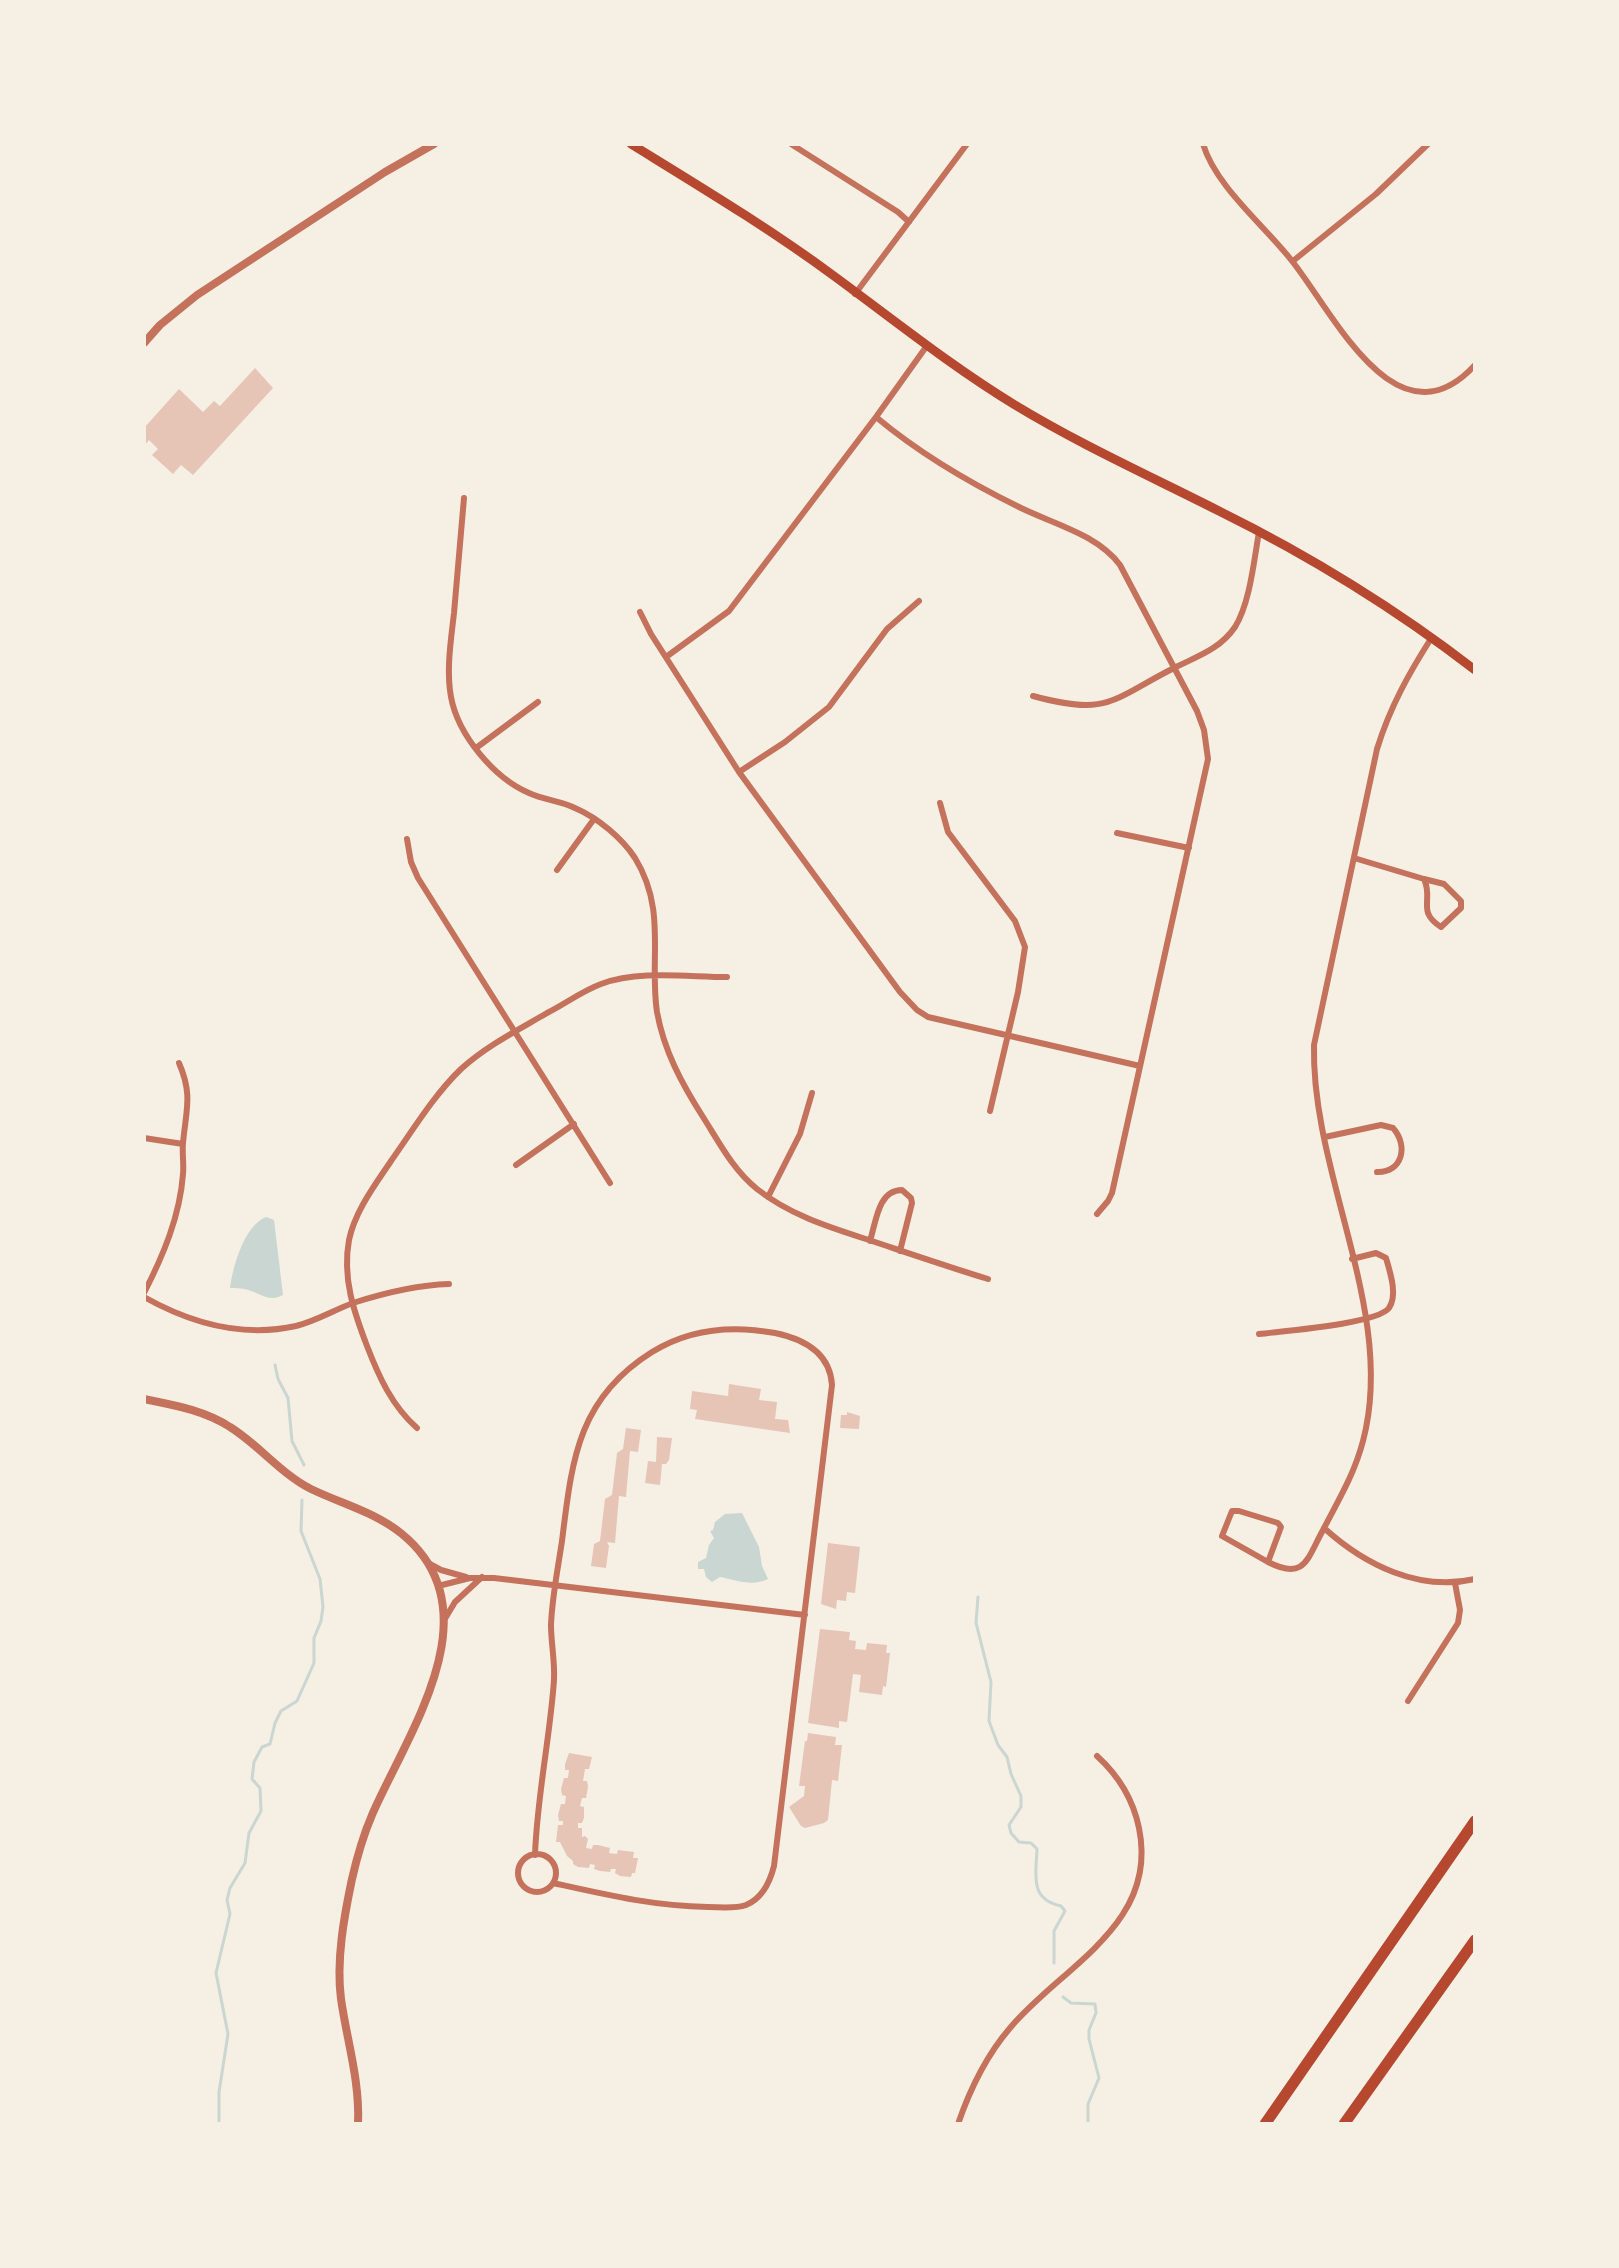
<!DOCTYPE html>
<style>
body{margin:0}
#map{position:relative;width:1619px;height:2268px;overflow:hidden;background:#f6efe4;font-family:Literata,serif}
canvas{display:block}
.frame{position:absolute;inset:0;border:146px solid #f6efe4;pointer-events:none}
</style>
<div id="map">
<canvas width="1619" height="2268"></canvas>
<div class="frame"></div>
</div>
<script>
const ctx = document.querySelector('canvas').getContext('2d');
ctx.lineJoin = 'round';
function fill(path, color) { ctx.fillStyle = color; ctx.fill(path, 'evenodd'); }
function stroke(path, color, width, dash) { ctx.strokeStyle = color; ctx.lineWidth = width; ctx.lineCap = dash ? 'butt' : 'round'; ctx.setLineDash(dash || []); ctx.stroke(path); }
fill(new Path2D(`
 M266 1217 274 1220 283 1295C270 1302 263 1295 251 1291 244 1288 236 1288 230 1288 233 1266 244 1226 266 1217Z
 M742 1513 759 1547 762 1566 768 1579C752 1587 736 1580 720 1577L712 1582 706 1577 704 1569H698V1562L706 1558 709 1545 714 1538 710 1531 713 1530 715 1522 725 1514Z`), '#c9d6d2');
stroke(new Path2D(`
 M275 1365 278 1379 288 1398 292 1441 304 1465
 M978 1597 976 1623 991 1682 989 1721 998 1745 1007 1757 1011 1774 1021 1796V1807L1009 1825 1011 1833 1019 1842 1031 1843 1037 1849C1036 1875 1029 1899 1061 1906L1065 1911 1054 1931V1963
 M1063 1997 1071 2003 1095 2004 1096 2013 1089 2030V2039L1099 2078 1088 2104V2124
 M219 2124V2092L228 2034 216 1973 230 1914 227 1900 230 1888 245 1863 249 1833 261 1811 260 1788 252 1779 254 1762 262 1747 270 1744 275 1723 281 1711 297 1701 314 1663V1638L321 1621 323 1607 320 1579 301 1531 302 1500`), '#c9d6d2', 3);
fill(new Path2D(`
 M255 368 273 388 193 475 181 465 173 474 152 455 158 449 149 440 144 446V428L179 389 203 412 214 401 220 406Z
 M729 1384 761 1389 759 1400 777 1402 775 1419 788 1420 790 1433 695 1419 697 1410 690 1409 692 1391 728 1396Z
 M847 1412 860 1416 859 1429 840 1428 841 1415H847Z
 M626 1428 641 1430 638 1452 630 1451 626 1497 619 1496 615 1543 607 1542 609 1546 606 1568 591 1566 594 1544 600 1541 605 1499 612 1495 617 1453 623 1449Z
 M657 1437 672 1438 669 1460 666 1464H662L660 1485 645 1483 648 1461 656 1462Z
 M828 1543 860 1547 855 1593 847 1592 846 1601 837 1600 836 1609 821 1604Z
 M820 1629 850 1632 849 1640 856 1641 855 1649 866 1650 867 1643 887 1645 886 1653H890L886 1687 883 1686 882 1695 859 1692 861 1675 853 1674 847 1722 839 1721V1728L808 1723Z
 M808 1733 836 1737 835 1745H842L838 1781 832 1780 828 1820 824 1823 805 1828 801 1826 789 1807 804 1796 805 1786H799L805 1741H807Z
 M569 1753 592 1757 589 1769H585L583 1781H587L588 1787 586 1798H582L580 1806 584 1807V1818L582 1823H578V1828H582V1837L585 1836 588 1839 586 1848 592 1849 593 1845H598L610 1848 609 1853 617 1854 618 1850 634 1852 633 1858H638L635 1873H632L631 1877 620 1876 615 1873 616 1869H611L610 1872 600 1871 594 1869 595 1865 590 1864 589 1868 578 1867 573 1864V1861L567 1856 560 1842H556L558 1825H563V1821H559L558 1815 561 1804H565L566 1796 562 1795 561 1789 564 1778H568L569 1770H565V1764Z`), '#e6c5b7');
stroke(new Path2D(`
 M791 144 898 212 909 222
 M1203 144C1216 187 1265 226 1292 261 1333 312 1397 450 1475 365
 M1293 261 1376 194 1428 144
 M855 294 967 144
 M876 417C919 453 968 482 1019 507 1053 524 1097 534 1120 565L1197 711 1204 730 1208 759 1112 1193 1108 1201 1097 1214
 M464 498C461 536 457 575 454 613 451 640 446 670 451 697 458 735 494 778 529 793 544 800 561 801 575 808 598 818 622 838 635 858 667 910 649 958 657 1012 664 1051 682 1084 703 1117 719 1142 733 1170 757 1189 791 1216 832 1228 872 1241 911 1254 949 1267 988 1279
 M640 612 651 634 739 772 900 992 917 1010 928 1017 1140 1066
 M666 657 729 611 876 417 926 347
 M1033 696C1109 717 1112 699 1176 667 1198 656 1220 649 1235 627 1250 603 1254 560 1259 532
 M476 748 538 702
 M739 772 785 742 829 707 887 629 919 601
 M940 803 948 832 1015 921 1025 947 1018 992 990 1111
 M1117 833 1189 848
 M407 839 411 862 418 878 610 1183
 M1354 858 1424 879C1434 900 1416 911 1441 927L1461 908V901L1444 884 1424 879
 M557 870 594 819
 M1325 1137 1381 1125 1393 1128C1409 1146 1402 1173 1377 1172
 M144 1138 183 1144
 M516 1165 574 1124
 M768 1197 800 1134 812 1093
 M870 1241C876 1222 878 1190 902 1190L911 1198 912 1203 900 1251
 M144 1293C163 1256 180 1216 183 1174 184 1164 182 1153 183 1143 186 1110 193 1095 179 1063
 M144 1297C192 1324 242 1338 296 1326 316 1321 334 1310 353 1303 384 1293 417 1285 449 1284
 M1259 1334C1282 1331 1377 1324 1389 1308 1398 1295 1390 1272 1386 1258L1376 1253 1352 1259
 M417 1428C392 1406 379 1377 367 1346 354 1312 342 1278 349 1240 355 1211 375 1185 391 1161 413 1130 434 1095 461 1069 486 1046 518 1030 547 1013 565 1004 582 991 601 984 639 970 687 977 727 977
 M1324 1528C1365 1565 1419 1592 1475 1579
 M1268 1562 1281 1527 1278 1523 1239 1511H1232L1222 1536 1268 1562C1305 1581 1307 1559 1323 1530 1339 1499 1354 1475 1363 1441 1397 1313 1311 1175 1314 1045L1377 749C1390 707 1409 673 1432 637
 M428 1563 441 1570 466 1577
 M438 1586 470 1578H494L805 1615
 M443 1622 455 1602 482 1577
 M1408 1701 1458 1623 1460 1610 1455 1583
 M518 1873a19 19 0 1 1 38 0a19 19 0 1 1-38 0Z
 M535 1855C537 1796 550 1738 554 1680 555 1661 551 1643 551 1625 552 1597 558 1568 562 1541 572 1461 577 1399 652 1352 689 1329 732 1325 775 1333 804 1339 830 1353 832 1385L774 1866C770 1882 763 1898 746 1905 735 1909 720 1907 708 1907 653 1906 607 1895 553 1883
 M958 2124C970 2089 986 2056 1010 2028 1062 1966 1159 1925 1139 1828 1133 1799 1119 1776 1097 1756`), '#c5725c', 6);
stroke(new Path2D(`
 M144 343 160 325 197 295 385 172 434 144
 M144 1399C173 1405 204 1410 230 1427 259 1445 280 1473 311 1489 342 1504 375 1512 402 1534 496 1611 407 1734 372 1815 363 1836 357 1857 352 1879 344 1917 336 1960 341 1999 347 2041 360 2081 358 2124`), '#c5725c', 8);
stroke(new Path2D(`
 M631 144C699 186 769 228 834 276 894 320 951 366 1015 405 1081 445 1150 476 1219 511 1308 555 1396 609 1475 670`), '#b5482f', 9);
stroke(new Path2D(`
 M1265 2124 1475 1821
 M1344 2124 1475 1940`), '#b5482f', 11);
</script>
